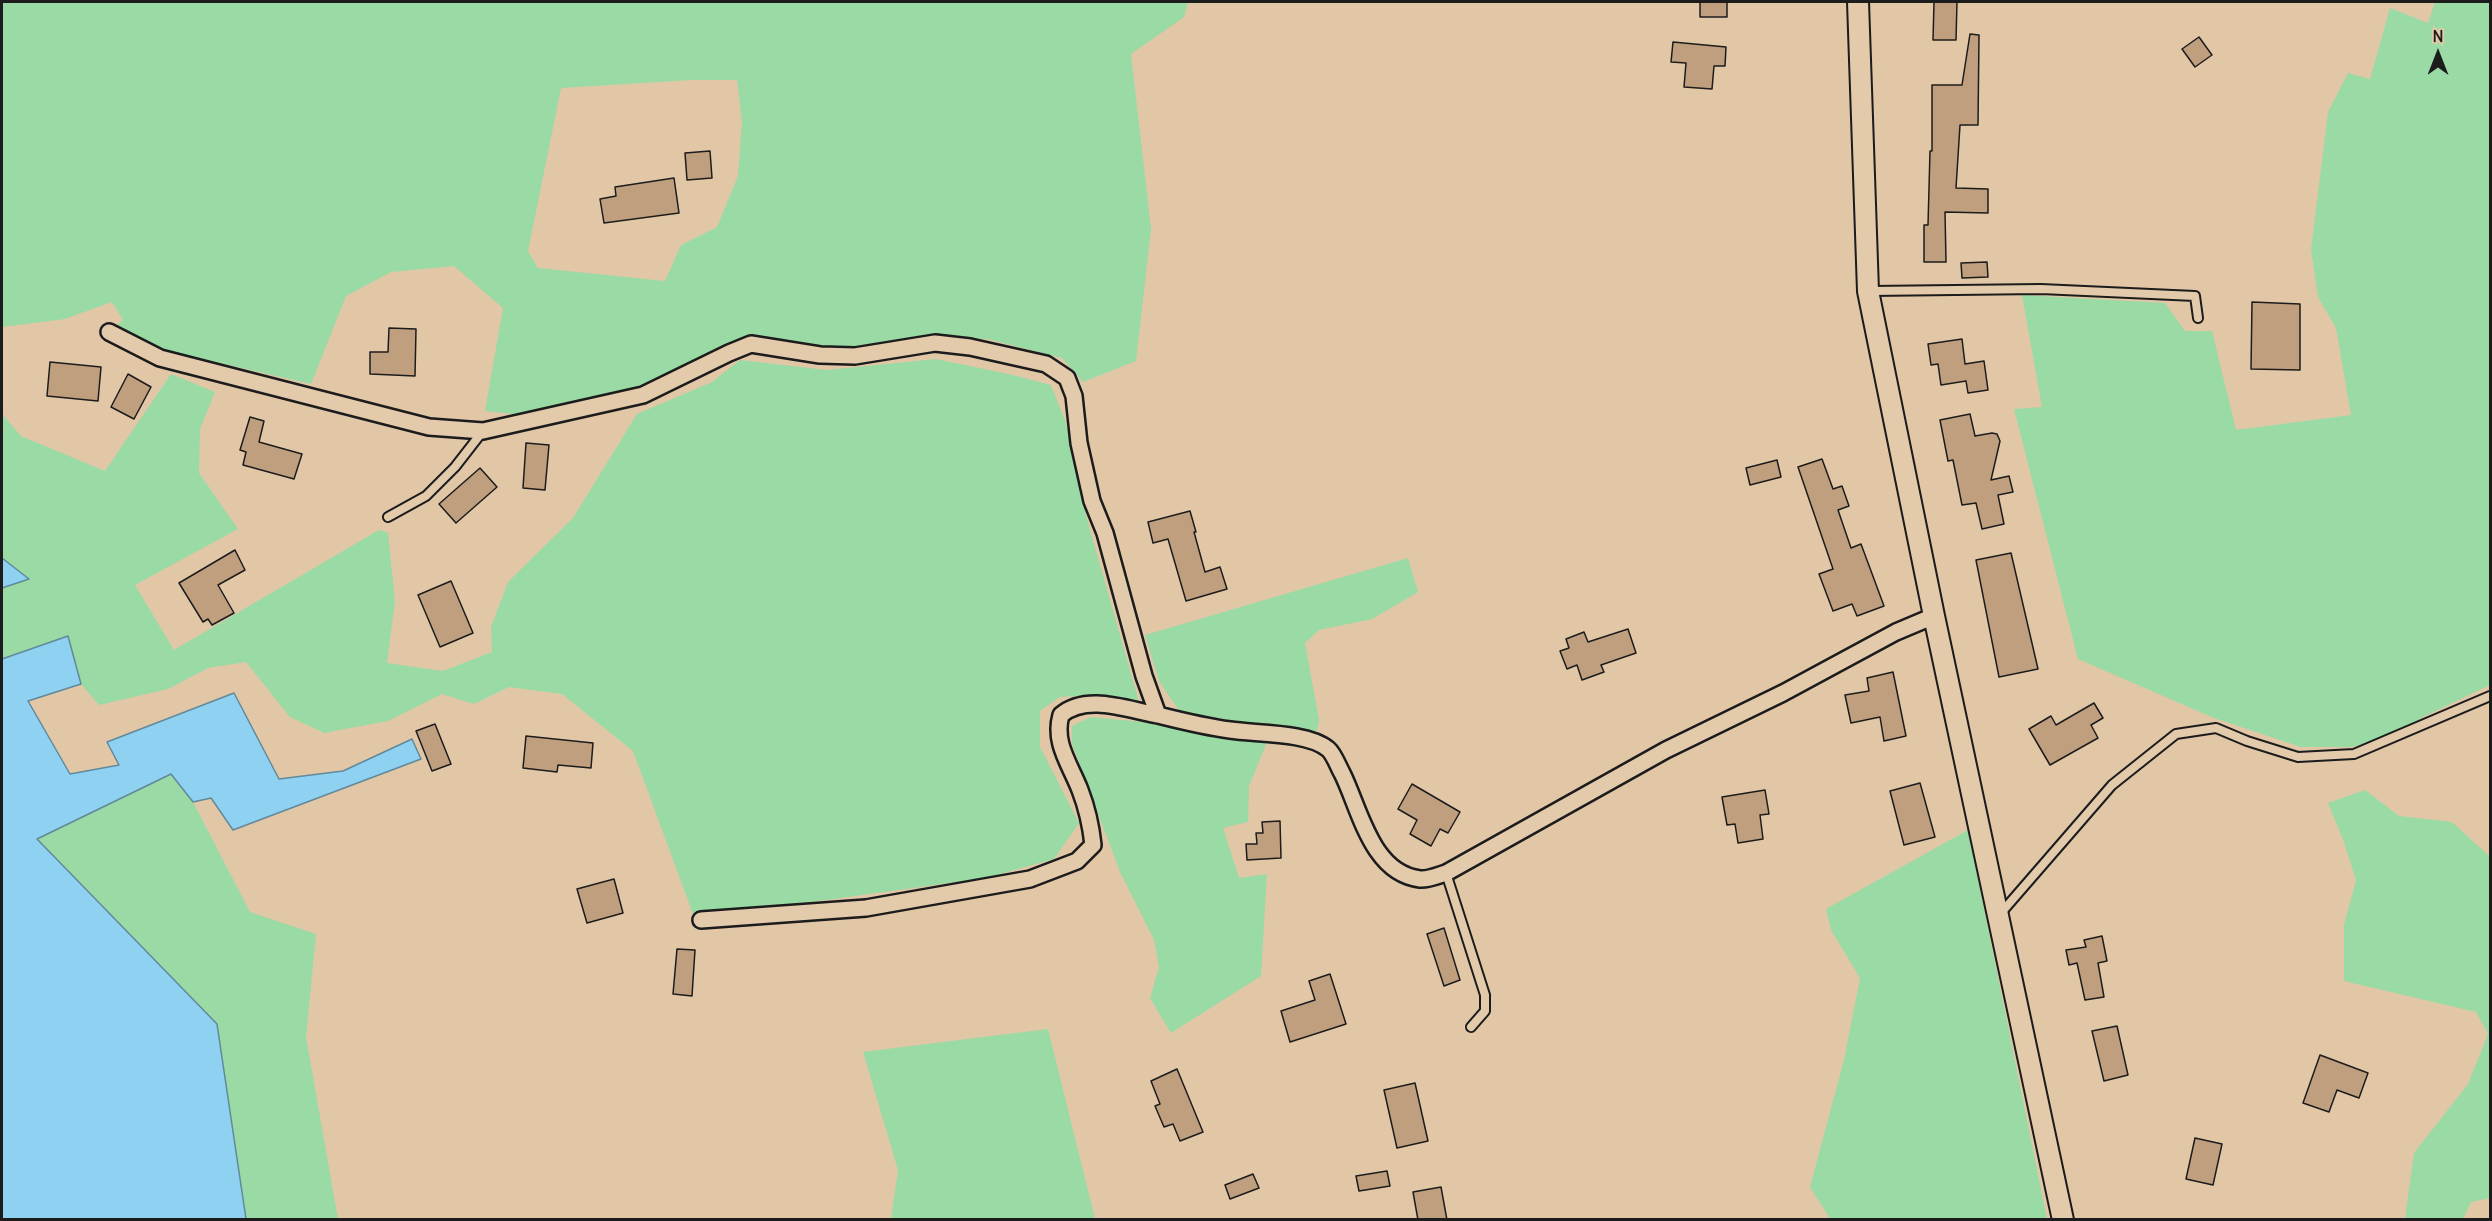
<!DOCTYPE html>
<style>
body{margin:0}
#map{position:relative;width:2492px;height:1221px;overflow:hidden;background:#e2c7a7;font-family:Delius,sans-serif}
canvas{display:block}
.frame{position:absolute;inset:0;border:3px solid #1c1c1c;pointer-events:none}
.north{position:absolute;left:2408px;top:24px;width:60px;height:60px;-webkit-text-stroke:4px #e2caab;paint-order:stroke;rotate:0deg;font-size:16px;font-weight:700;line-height:24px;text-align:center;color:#1c1c1c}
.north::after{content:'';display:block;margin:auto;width:21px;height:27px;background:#1c1c1c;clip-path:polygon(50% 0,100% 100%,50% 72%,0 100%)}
</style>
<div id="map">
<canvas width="2492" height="1221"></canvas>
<div class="frame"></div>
<div class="north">N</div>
</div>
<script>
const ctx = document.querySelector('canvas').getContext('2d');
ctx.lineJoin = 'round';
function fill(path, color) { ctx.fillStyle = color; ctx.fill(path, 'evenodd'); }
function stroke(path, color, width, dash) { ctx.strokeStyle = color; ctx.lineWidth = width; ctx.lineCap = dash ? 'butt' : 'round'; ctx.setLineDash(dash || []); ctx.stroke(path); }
fill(new Path2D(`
 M2 2H1188L1184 17 1131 54 1151 229 1136 361 1083 382 1062 358 987 339 939 337 892 342 844 351 757 339 629 392 513 414 485 411 503 308 454 266 391 272 346 296 311 384 163 350 117 325 123 320 112 302 65 319 2 327ZM691 80H737L742 122 738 176 717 227 681 245 665 281 538 268 528 251 561 88Z
 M2435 2H2490V685L2423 717 2399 734 2352 747H2301L2214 718 2078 659 2014 409 2042 407 2022 295 2165 303 2185 331H2212L2236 430 2351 415 2336 328 2318 297 2311 250 2328 112 2348 73 2370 79 2390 8 2428 23Z
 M936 359 1013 375 1051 385 1066 423 1087 519 1139 702 1099 695 1060 697 1040 711V747L1079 823 1054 859 986 878 819 901 693 914 633 751 562 694 509 687 474 704 442 694 388 721 324 733 290 717 246 662 208 668 168 689 99 705 81 684 68 636 2 659V414L21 436 105 471 171 374 215 392 200 429 199 473 238 529 135 585 174 650 379 530 388 533 395 601 387 663 443 671 492 652 491 627 508 582 573 518 637 414 712 382 740 360 827 370Z
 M1408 558 1418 592 1372 619 1319 630 1305 643 1319 720 1316 734 1180 712 1159 681 1145 635Z
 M1091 717 1142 722 1267 742 1249 786 1248 822 1223 828 1239 878 1267 874 1261 976 1171 1033 1150 998 1159 967 1154 940 1120 872 1072 744V726Z
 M171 774 193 802 250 912 316 934 306 1037 338 1219H246L217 1024 37 839Z
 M2365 790 2399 816 2452 822 2490 857V1198L2471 1202 2463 1219H2405L2414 1153 2468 1084 2488 1034 2476 1012 2344 981V925L2356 880 2344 842 2328 803Z
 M1968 830 2047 1219H1830L1810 1187 1844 1060 1860 978 1831 930 1826 909Z
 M1048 1029 1095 1219H891L898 1170 863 1052Z`), '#99daa5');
const water = new Path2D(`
 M2 558 29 579 2 588Z
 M68 636 81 684 28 701 70 774 119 765 107 742 234 693 279 779 343 771 412 739 421 759 233 830 211 798 193 802 171 774 37 839 217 1024 246 1219H2V659Z`);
fill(water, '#8fd1f0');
stroke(water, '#61899b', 1.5);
const building = new Path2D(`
 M1700 2H1727V17H1700Z
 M1934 2H1957L1956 40H1933Z
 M1970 34 1979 35 1978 125H1960L1956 188 1988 189V213L1945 212 1946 262H1924V225H1928L1930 151H1932V85H1962Z
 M2199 37 2212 55 2195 67 2182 49Z
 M1673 42 1726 47 1725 66H1714L1712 89 1684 87 1686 63 1671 62Z
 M710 151 712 178 687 180 685 153Z
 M674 178 679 213 604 223 600 199 616 196 615 187Z
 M1987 262 1988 277 1962 278 1961 263Z
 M2252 302 2300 304V370L2251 369Z
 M389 328 416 329 415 376 370 374V352H388Z
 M1962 339 1965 364 1984 361 1988 390 1968 393 1966 381 1941 385 1938 364 1931 365 1928 344Z
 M50 362 101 367 98 401 47 396Z
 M128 374 151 387 134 419 111 407Z
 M1970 414 1975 436 1992 433 1997 434 2000 441 1991 480 2009 476 2013 492 1998 495 2004 524 1982 529 1976 503 1962 505 1953 460 1948 461 1940 420Z
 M250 417 264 421 259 442 302 454 294 479 243 465 246 452 240 450Z
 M526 443 549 445 545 490 523 488Z
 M1822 459 1833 489 1842 486 1849 506 1838 510 1851 548 1861 544 1884 606 1857 616 1852 604 1833 611 1819 574 1833 569 1798 467Z
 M1777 460 1781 477 1750 485 1746 468Z
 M480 468 497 487 456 523 439 504Z
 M1190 511 1196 532H1194L1205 572 1220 567 1227 589 1186 601 1168 539 1153 543 1148 522Z
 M235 550 245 570 218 585 234 613 212 625 208 619 203 622 179 583Z
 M2011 553 2038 669 1999 677 1976 560Z
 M451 581 473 633 440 647 418 595Z
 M1628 629 1636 653 1601 665 1604 672 1582 680 1577 665 1567 669 1560 651 1569 648 1566 639 1584 632 1588 642Z
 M1893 672 1906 736 1884 741 1880 717 1851 723 1845 695 1869 691 1867 678Z
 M2094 703 2103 718 2091 725 2098 738 2050 765 2029 729 2051 716 2056 725Z
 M435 724 451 764 432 771 416 731Z
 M526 736 593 743 591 768 558 765 557 772 523 768Z
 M1920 783 1935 837 1904 845 1890 791Z
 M1412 784 1460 812 1448 833 1440 829 1431 846 1410 834 1417 820 1398 809Z
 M1765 790 1769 814 1760 815 1763 839 1738 843 1735 824 1727 825 1722 797Z
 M1280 821 1281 858 1247 860 1246 844H1257L1256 833H1263L1262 822Z
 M614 879 623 913 587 923 577 889Z
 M1444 928 1460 980 1444 986 1427 934Z
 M2102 936 2107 961 2098 963 2104 997 2085 1000 2077 963 2069 965 2066 950 2086 947 2084 940Z
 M677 949 695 950 692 996 673 994Z
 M1330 974 1346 1024 1290 1042 1281 1011 1315 1000 1309 981Z
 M2117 1026 2128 1075 2104 1081 2092 1031Z
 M2320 1055 2368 1073 2359 1098 2337 1090 2329 1112 2303 1103Z
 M1177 1069 1203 1132 1180 1141 1173 1124 1164 1127 1155 1106 1160 1104 1151 1081Z
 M1415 1083 1428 1141 1397 1148 1384 1090Z
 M2195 1138 2222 1144 2213 1185 2186 1179Z
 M1387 1171 1390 1186 1359 1191 1356 1176Z
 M1253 1174 1259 1188 1230 1199 1225 1185Z
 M1441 1187 1447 1220H1418L1413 1192Z`);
fill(building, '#c09f7f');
stroke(building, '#1c1c1c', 1.5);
const service = new Path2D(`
 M1870 291 2041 289 2195 296 2198 318
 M388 517 426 496 455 467 483 431
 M1446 873 1485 995V1011L1471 1027
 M2001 913 2112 785 2176 734 2216 728 2247 741 2298 757 2354 754 2490 696`);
const minor = new Path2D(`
 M109 332 160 358 429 427 483 431 643 395 729 353 751 344 820 355 855 356 935 343 970 347 1046 364 1067 378 1074 396 1079 443 1092 501 1105 533 1144 676 1158 715C1182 721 1206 727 1230 730 1256 734 1308 732 1328 749 1334 754 1338 766 1342 773 1360 809 1371 873 1420 879 1428 880 1439 875 1446 873L1666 750 1783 693 1896 632 1934 616
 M701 920 866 908 1030 879 1077 861 1093 845C1091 826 1087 808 1080 790 1070 764 1053 743 1061 715 1087 693 1128 710 1158 715`);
const tertiary = new Path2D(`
 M1858 2 1868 291 1934 616 2063 1220`);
stroke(service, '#1c1c1c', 12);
stroke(minor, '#1c1c1c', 20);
stroke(tertiary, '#1c1c1c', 24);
stroke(service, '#e2caab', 8);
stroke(minor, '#e2caab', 15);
stroke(tertiary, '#e2caab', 20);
</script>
